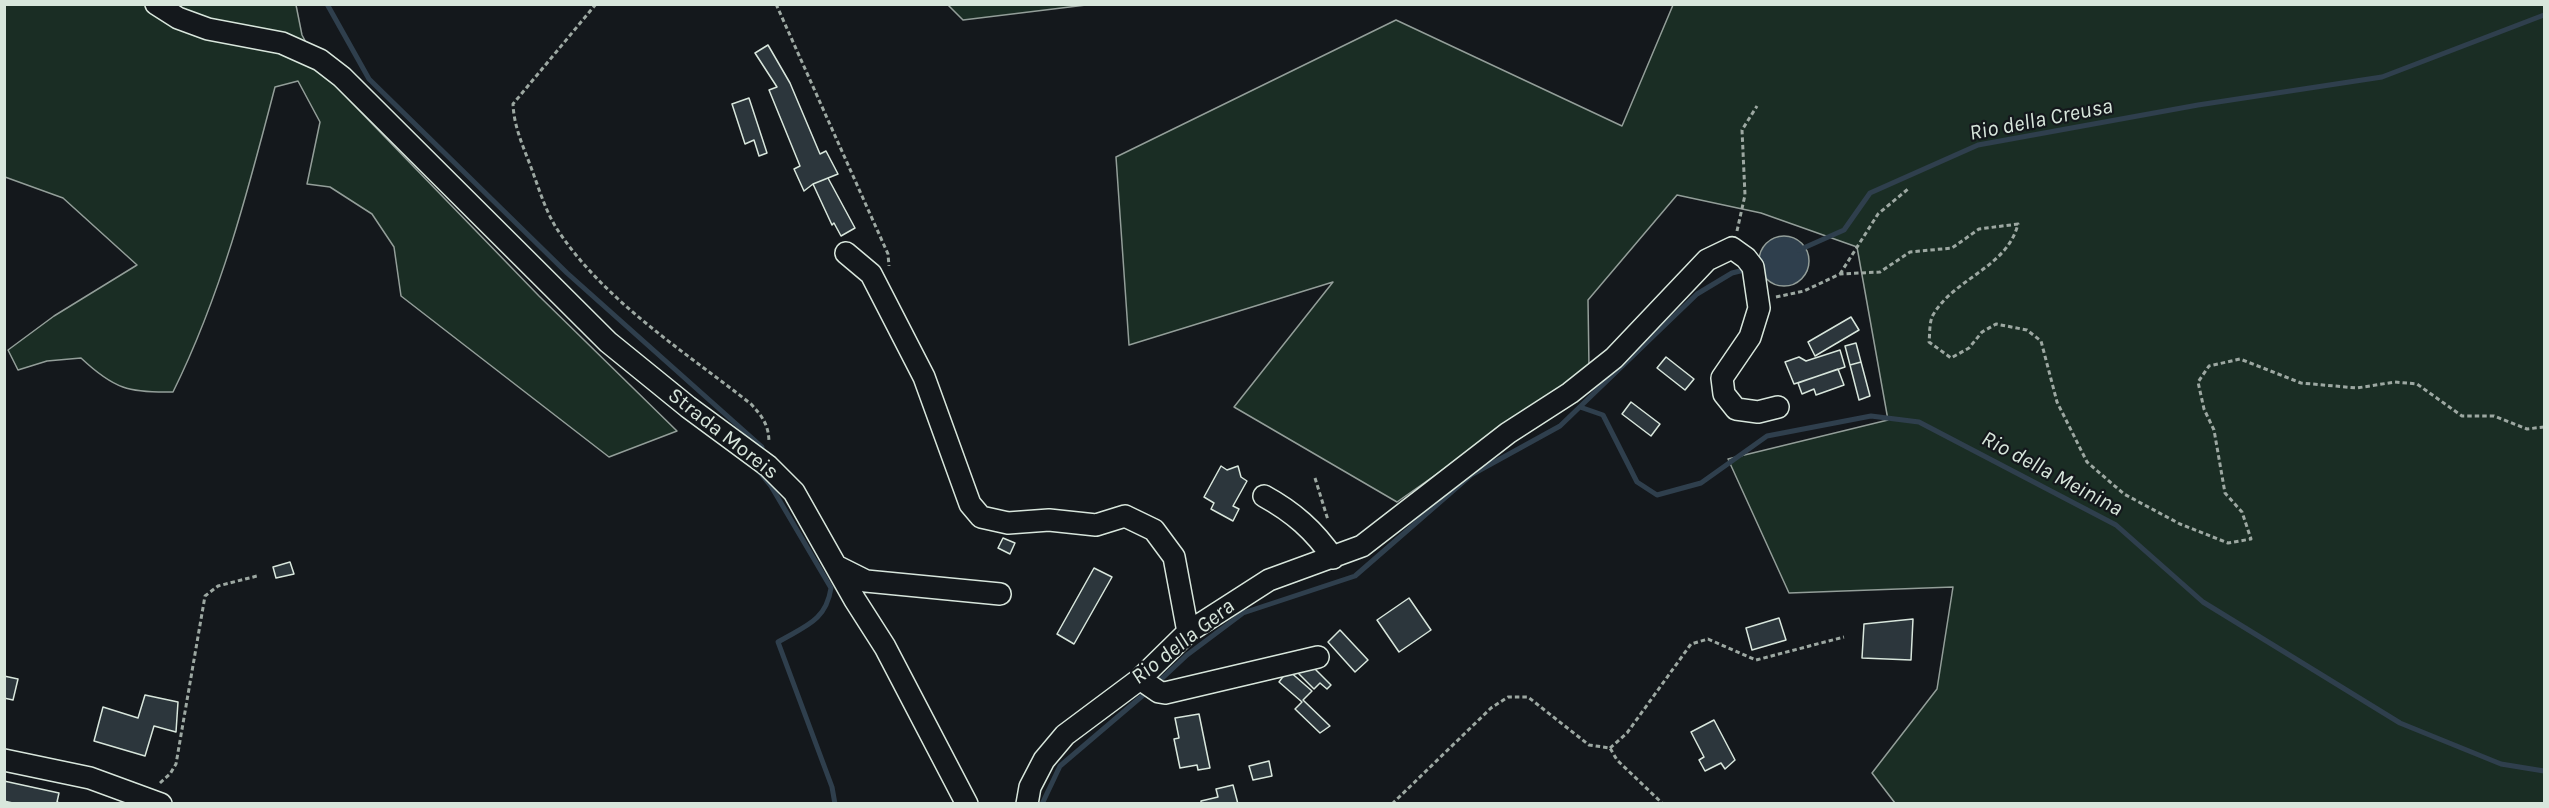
<!DOCTYPE html>
<style>
body{margin:0}
#map{position:relative;width:2549px;height:808px;overflow:hidden;background:#14181c;font-family:Karla,sans-serif}
canvas{display:block}
.frame{position:absolute;inset:0;border:6px solid #d8e6dc;pointer-events:none}
</style>
<div id="map">
<canvas width="2549" height="808"></canvas>
<div class="frame"></div>
</div>
<script>
const ctx = document.querySelector('canvas').getContext('2d');
ctx.lineJoin = 'round';
function fill(path, color) { ctx.fillStyle = color; ctx.fill(path, 'evenodd'); }
function stroke(path, color, width, dash) { ctx.strokeStyle = color; ctx.lineWidth = width; ctx.lineCap = dash ? 'butt' : 'round'; ctx.setLineDash(dash || []); ctx.stroke(path); }
function write(font, color, halo, rows, align = 'center') {
  ctx.font = font + ' Karla,sans-serif'; ctx.lineWidth = 4.5; ctx.setLineDash([]); ctx.textBaseline = 'middle'; ctx.strokeStyle = halo; ctx.fillStyle = color; for (const [text, x, y, turn = 0] of rows) {
    ctx.save(); ctx.translate(x, y); ctx.rotate((+turn || 0) * Math.PI / 180); ctx.textAlign = isNaN(turn) ? turn : align; if (halo) ctx.strokeText(text, 0, 0); ctx.fillText(text, 0, 0); ctx.restore();
  }
}
const green = new Path2D(`
 M4 5H296L302 35 322 72 539 296 677 431 609 457 401 296 394 247 372 214 330 187 307 184 320 122 298 81 275 87C248 191 221 295 173 392 129 393 114 389 81 358L47 361 18 370 8 350 54 316 137 265 63 198 5 177Z
 M948 5H1086L963 20Z
 M1673 5H2544V803H1895L1872 773 1937 689 1953 587 1789 593 1728 459 1888 420 1857 247 1761 213 1677 195 1588 300 1589 367 1397 502 1234 407 1333 282 1129 345 1116 157 1396 20 1622 126Z`);
fill(green, '#1a2d24');
stroke(green, '#939e99', 1.5);
const water = new Path2D(`
 M1759 261a25 25 0 1 1 50 0a25 25 0 1 1-50 0Z`);
fill(water, '#2f3f4d');
stroke(water, '#939e99', 1.5);
stroke(new Path2D(`
 M327 4 369 79 567 273 762 447
 M1799 250 1844 230 1870 193 1978 145 2198 105 2382 77 2544 15
 M1580 407 1603 415 1637 482 1657 495 1701 483 1767 436 1871 416 1919 422 2116 525 2203 602 2400 723 2501 764 2544 771
 M757 469 771 486 831 588C826 621 805 626 778 642L832 787 835 804
 M1155 685 1187 655 1243 613 1355 576 1471 475 1560 426 1697 294 1732 273 1748 269
 M1042 804 1060 766 1148 691`), '#2f3f4d', 5);
const building = new Path2D(`
 M768 45 790 83 820 154 826 151 838 174 813 184 804 191 794 169 800 166 769 90 777 87 755 53Z
 M749 98 767 153 759 156 754 140 745 144 732 104Z
 M828 178 855 228 841 236 834 223 832 225 813 184Z
 M1851 317 1859 330 1815 356 1808 342Z
 M1856 343 1861 362 1850 365 1845 346Z
 M1840 350 1845 367 1794 384 1785 362 1799 357 1806 361Z
 M1666 357 1694 379 1685 390 1657 368Z
 M1861 362 1870 396 1859 400 1850 365Z
 M1838 369 1844 385 1816 395 1814 389 1802 394 1798 383Z
 M1631 402 1660 424 1651 436 1622 414Z
 M1221 466 1227 470 1238 466 1241 477 1247 481 1233 506 1239 509 1233 521 1211 509 1214 503 1204 497Z
 M1003 538 1015 543 1010 554 998 548Z
 M290 562 294 574 276 578 273 567Z
 M1094 568 1112 577 1074 644 1057 634Z
 M1409 598 1431 630 1399 652 1377 620Z
 M1779 618 1786 640 1752 650 1746 628Z
 M1913 619 1911 660 1862 658 1864 624Z
 M1340 630 1368 660 1355 672 1328 642Z
 M1309 663 1331 685 1327 689 1320 683 1314 689 1298 673Z
 M1288 670 1312 691 1303 700 1330 726 1320 733 1295 709 1302 702 1279 682Z
 M4 676 18 679 13 700 4 698Z
 M145 695 178 702 176 732 154 726 145 756 94 741 103 707 138 718Z
 M1199 714 1210 768 1198 770 1197 765 1180 768 1174 739 1179 738 1175 718Z
 M1714 720 1735 760 1725 769 1721 763 1705 771 1699 760 1704 757 1691 732Z
 M1269 761 1272 776 1253 780 1249 766Z
 M4 781 59 793 57 802 62 804H17L4 801Z
 M1233 785 1238 804H1201V801L1218 797 1216 789Z`);
fill(building, '#2c363c');
stroke(building, '#d8e6dc', 1.5);
const minor = new Path2D(`
 M156 4 178 18 208 29 282 43 320 60 342 77 608 342 688 407 768 466 794 492 855 600 885 647 967 804
 M846 253 871 274 924 377 970 504 981 517 1008 523 1049 520 1096 525 1125 516 1154 530 1174 557 1188 632
 M1264 496C1293 512 1314 530 1333 558
 M838 567 866 581 1000 594
 M1140 679 1159 692 1165 693 1318 657
 M4 760 90 778 161 804
 M1027 804 1030 787 1044 760 1065 735 1140 679 1188 632 1269 580 1362 546 1508 433 1570 393 1614 358 1707 260 1732 248 1746 258 1753 267 1759 308 1750 337 1722 378 1724 394 1736 409 1758 412 1778 407`);
stroke(minor, '#d8e6dc', 24);
stroke(new Path2D(`
 M596 4 513 104C514 128 524 148 532 170 539 189 546 212 557 229 604 301 684 351 751 404 762 416 769 425 769 443
 M776 4 888 254 889 266
 M1737 231 1745 195 1742 130 1757 106
 M1840 274 1878 214 1908 189
 M1776 297 1804 291 1840 274 1880 272 1910 252 1952 248 1979 229 2018 224C2007 268 1954 278 1933 315 1929 322 1930 334 1929 342L1951 358 1969 348 1982 332 1996 324 2027 330 2041 341 2057 402 2087 462 2124 494 2180 524 2228 543 2251 539 2242 512 2225 493 2214 430 2204 409 2198 382 2209 366 2240 359 2301 383 2357 388 2395 382 2417 384 2462 416H2494L2527 429 2544 427
 M1315 478 1328 520
 M1610 748 1627 733 1691 644 1708 639 1756 660 1844 637
 M160 783 170 774 176 764 205 596 218 586 257 576
 M1392 804 1491 708 1508 697H1528L1589 745 1610 748 1617 760 1663 804`), '#9da8a2', 3, [4.5, 3]);
stroke(minor, '#14181c', 21);
write('21px', '#d8e6dc', '#14181c', [
 ["Strada Moreis",723,434,38]
]);
write('italic 22px', '#d8e6dc', '#14181c', [
 ["Rio della Creusa",2041,120,-11],
 ["Rio della Meinina",2052,474,28],
 ["Rio della Gera",1183,642,-38]
]);
</script>
